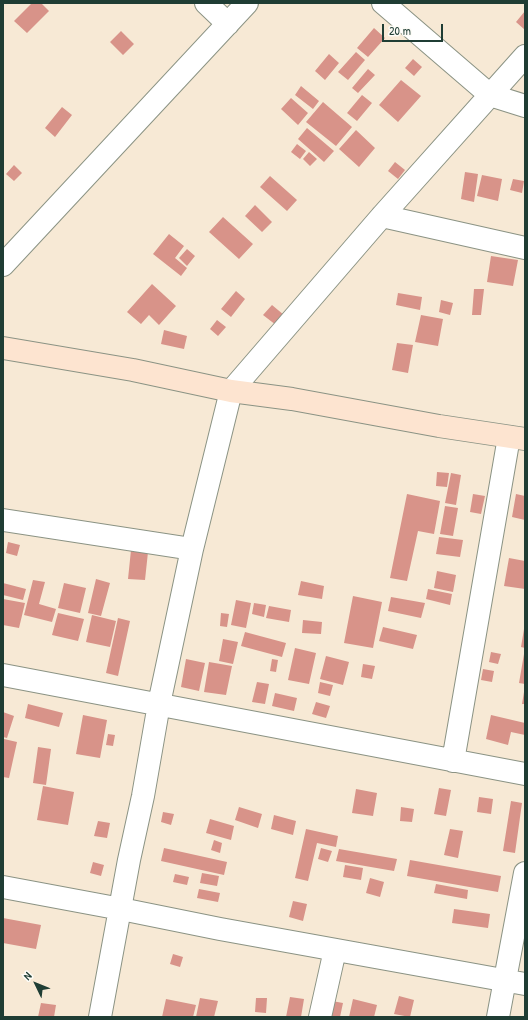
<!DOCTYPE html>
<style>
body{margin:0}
#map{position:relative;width:528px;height:1020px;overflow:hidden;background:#f7e9d5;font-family:"Patrick Hand",sans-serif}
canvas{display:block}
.frame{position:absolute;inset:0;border:4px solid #1f3d34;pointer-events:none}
.north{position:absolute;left:16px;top:964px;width:40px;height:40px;-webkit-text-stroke:3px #fdfcf7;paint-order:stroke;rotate:313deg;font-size:11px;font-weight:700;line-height:16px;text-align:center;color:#1f3d34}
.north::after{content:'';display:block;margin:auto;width:14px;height:18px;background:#1f3d34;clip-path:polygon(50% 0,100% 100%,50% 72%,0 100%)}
.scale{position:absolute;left:382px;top:24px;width:61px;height:18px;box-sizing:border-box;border:2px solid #1f3d34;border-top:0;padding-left:5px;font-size:12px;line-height:14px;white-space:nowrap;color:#1f3d34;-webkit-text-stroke:3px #fdfcf7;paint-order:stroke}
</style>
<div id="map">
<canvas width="528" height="1020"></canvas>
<div class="frame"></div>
<div class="north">N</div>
<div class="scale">20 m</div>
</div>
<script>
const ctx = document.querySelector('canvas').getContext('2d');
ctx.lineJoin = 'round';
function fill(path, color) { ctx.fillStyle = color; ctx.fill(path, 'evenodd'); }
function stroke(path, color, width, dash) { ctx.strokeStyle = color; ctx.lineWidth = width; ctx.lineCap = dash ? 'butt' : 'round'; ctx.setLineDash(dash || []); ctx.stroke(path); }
fill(new Path2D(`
 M32 3H41L49 11 27 33 14 21Z
 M525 11V30L516 22Z
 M374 28 385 38 368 57 357 48Z
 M121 31 134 44 123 55 110 42Z
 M356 52 365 60 348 80 338 72Z
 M329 54 339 63 325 80 315 71Z
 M413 59 422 67 414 76 405 68Z
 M368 69 375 75 358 93 352 88Z
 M401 80 421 96 398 122 379 105Z
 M301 86 319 101 313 109 295 95Z
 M362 95 372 103 357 121 347 113Z
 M291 98 308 113 298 125 281 109Z
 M323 102 352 127 336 146 306 122Z
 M62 107 72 115 55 137 45 128Z
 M307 128 334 151 324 162 298 139Z
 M356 130 375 148 359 167 339 149Z
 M297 144 306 151 300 159 291 152Z
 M309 152 317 159 310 166 303 159Z
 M395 162 405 170 398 179 388 171Z
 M14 165 22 173 14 181 6 174Z
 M465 172 478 174 474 202 461 199Z
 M482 175 502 179 498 201 477 196Z
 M270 176 297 200 287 211 260 187Z
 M513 179 524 181 522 193 510 190Z
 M255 205 272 222 262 232 245 216Z
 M223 217 253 244 239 259 209 232Z
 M169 234 184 246 175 258 187 268 181 276 153 254Z
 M187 249 195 256 187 266 179 258Z
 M491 256 518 260 513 286 487 282Z
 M152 284 176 306 159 325 149 315 141 324 127 312Z
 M474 289H484L481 315H472Z
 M236 291 245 299 231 317 221 309Z
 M398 293 422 297 420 310 396 305Z
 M441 300 453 303 450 315 439 312Z
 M272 305 284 315 276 325 263 315Z
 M421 315 443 319 438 346 415 342Z
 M217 320 226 327 218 336 210 329Z
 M164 330 187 336 184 349 161 344Z
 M397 343 413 345 408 373 392 370Z
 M437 472 449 473 447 487 436 486Z
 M451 473 461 475 456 505 445 503Z
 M407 494 440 501 434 534 418 531 407 581 390 578Z
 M473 494 485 496 481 514 470 512Z
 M516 494 525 496V520L512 517Z
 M445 506 458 508 453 536 440 534Z
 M439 537 463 540 460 557 436 554Z
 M8 542 20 545 17 556 6 553Z
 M131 550 148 552 145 580 128 579Z
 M509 558 525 561V589L504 586Z
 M437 571 456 575 453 592 434 588Z
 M96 579 110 583 101 616 88 613Z
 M33 580 45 582 39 604 56 609 52 622 24 615Z
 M301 581 324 586 322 599 298 595Z
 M3 583 26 589 23 600 3 595Z
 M64 583 86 588 80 613 58 608Z
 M428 589 452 594 450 605 426 599Z
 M353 596 382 602 373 648 344 643Z
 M391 597 425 603 421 618 388 611Z
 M3 599 25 603 19 628 3 625Z
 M236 600 251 603 246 628 231 625Z
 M254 603 266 605 264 617 252 614Z
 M269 606 291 610 289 622 266 618Z
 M58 613 84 619 78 641 52 635Z
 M221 613 229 614 227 627 220 626Z
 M92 615 116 621 110 647 86 642Z
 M118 618 130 621 118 676 106 673Z
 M303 620 322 622 321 634 302 633Z
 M383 627 417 635 413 649 379 641Z
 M524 629H525V648L521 647Z
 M245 632 286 643 282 657 241 646Z
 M223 639 238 642 233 664 219 661Z
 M295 648 316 653 309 684 288 680Z
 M491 652 501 654 498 664 489 662Z
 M524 654H525V684L519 683Z
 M326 656 349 662 343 685 320 679Z
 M186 659 205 663 199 691 181 687Z
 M272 659 278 660 276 672 270 671Z
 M209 662 232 666 226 695 204 692Z
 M363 664 375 666 372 679 361 677Z
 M483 669 494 671 492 682 481 680Z
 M257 682 269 684 265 704 252 702Z
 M320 682 333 685 330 696 318 693Z
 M524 692H525V704H522Z
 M275 693 297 698 294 711 272 706Z
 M316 702 330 706 326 718 312 714Z
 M28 704 63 713 59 727 25 718Z
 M3 712 14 716 7 738 3 737Z
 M83 715 107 720 100 758 76 754Z
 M491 715 525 723V735L511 732 508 745 486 739Z
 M108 734 115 735 113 746 106 745Z
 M4 739 17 742 9 778 3 777V745Z
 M38 747 51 749 46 785 33 783Z
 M43 786 74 792 68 825 37 820Z
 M439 788 451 790 446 816 434 814Z
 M356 789 377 793 373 816 352 813Z
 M479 797 493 799 491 814 477 812Z
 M511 801 522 803 515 853 503 851Z
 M239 807 262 814 258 828 235 820Z
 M401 807 414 809 412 822 400 821Z
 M163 812 174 814 171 825 161 822Z
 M274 815 296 821 293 835 271 829Z
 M210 819 234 826 231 840 206 833Z
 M98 821 110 823 107 838 94 836Z
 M306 829 338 836 336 847 317 843 308 881 295 878Z
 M450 829 463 831 458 858 444 855Z
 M214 840 222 843 220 853 211 850Z
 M164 848 227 862 224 875 161 861Z
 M321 848 332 851 328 862 318 859Z
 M339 849 397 859 394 871 336 861Z
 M410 860 501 876 498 892 407 876Z
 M93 862 104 865 101 876 90 873Z
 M345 865 363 868 361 880 343 877Z
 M202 873 219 876 217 886 200 883Z
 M175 874 189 877 187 885 173 882Z
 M370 878 384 882 380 897 366 893Z
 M436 884 468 890 467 899 434 893Z
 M199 889 220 893 218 902 197 898Z
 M293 901 307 904 303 921 289 917Z
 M454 909 490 914 488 928 452 923Z
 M3 918 41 925 36 949 3 943Z
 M173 954 183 957 180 967 170 964Z
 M399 996 414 1000 410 1017 394 1014Z
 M290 997 304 999 301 1017H286Z
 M200 998 218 1001 214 1017H196Z
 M256 998H267L266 1013 255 1012Z
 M166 999 196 1005 193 1017H162Z
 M353 999 377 1005 374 1017H349Z
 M332 1001 343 1003 340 1017H329Z
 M41 1003 56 1005 54 1017H38Z`), '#d89389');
const street = new Path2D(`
 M206 3 228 24
 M383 3 490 95 525 106
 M382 216 525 248
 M3 265 247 3
 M3 520 192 549
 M3 675 525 774
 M453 761 509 437
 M3 887 121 909 220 929 525 984
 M100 1017 129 860 143 796 159 704 192 549 231 391 382 216 525 56
 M320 1017 335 950
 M498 1017 525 873`);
const secondary = new Path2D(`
 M3 348 133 370 231 391 292 399 439 426 525 439`);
stroke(street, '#8b9384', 24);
stroke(secondary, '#8b9384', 24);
stroke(street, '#fff', 22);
stroke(secondary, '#fde4d0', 22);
</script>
